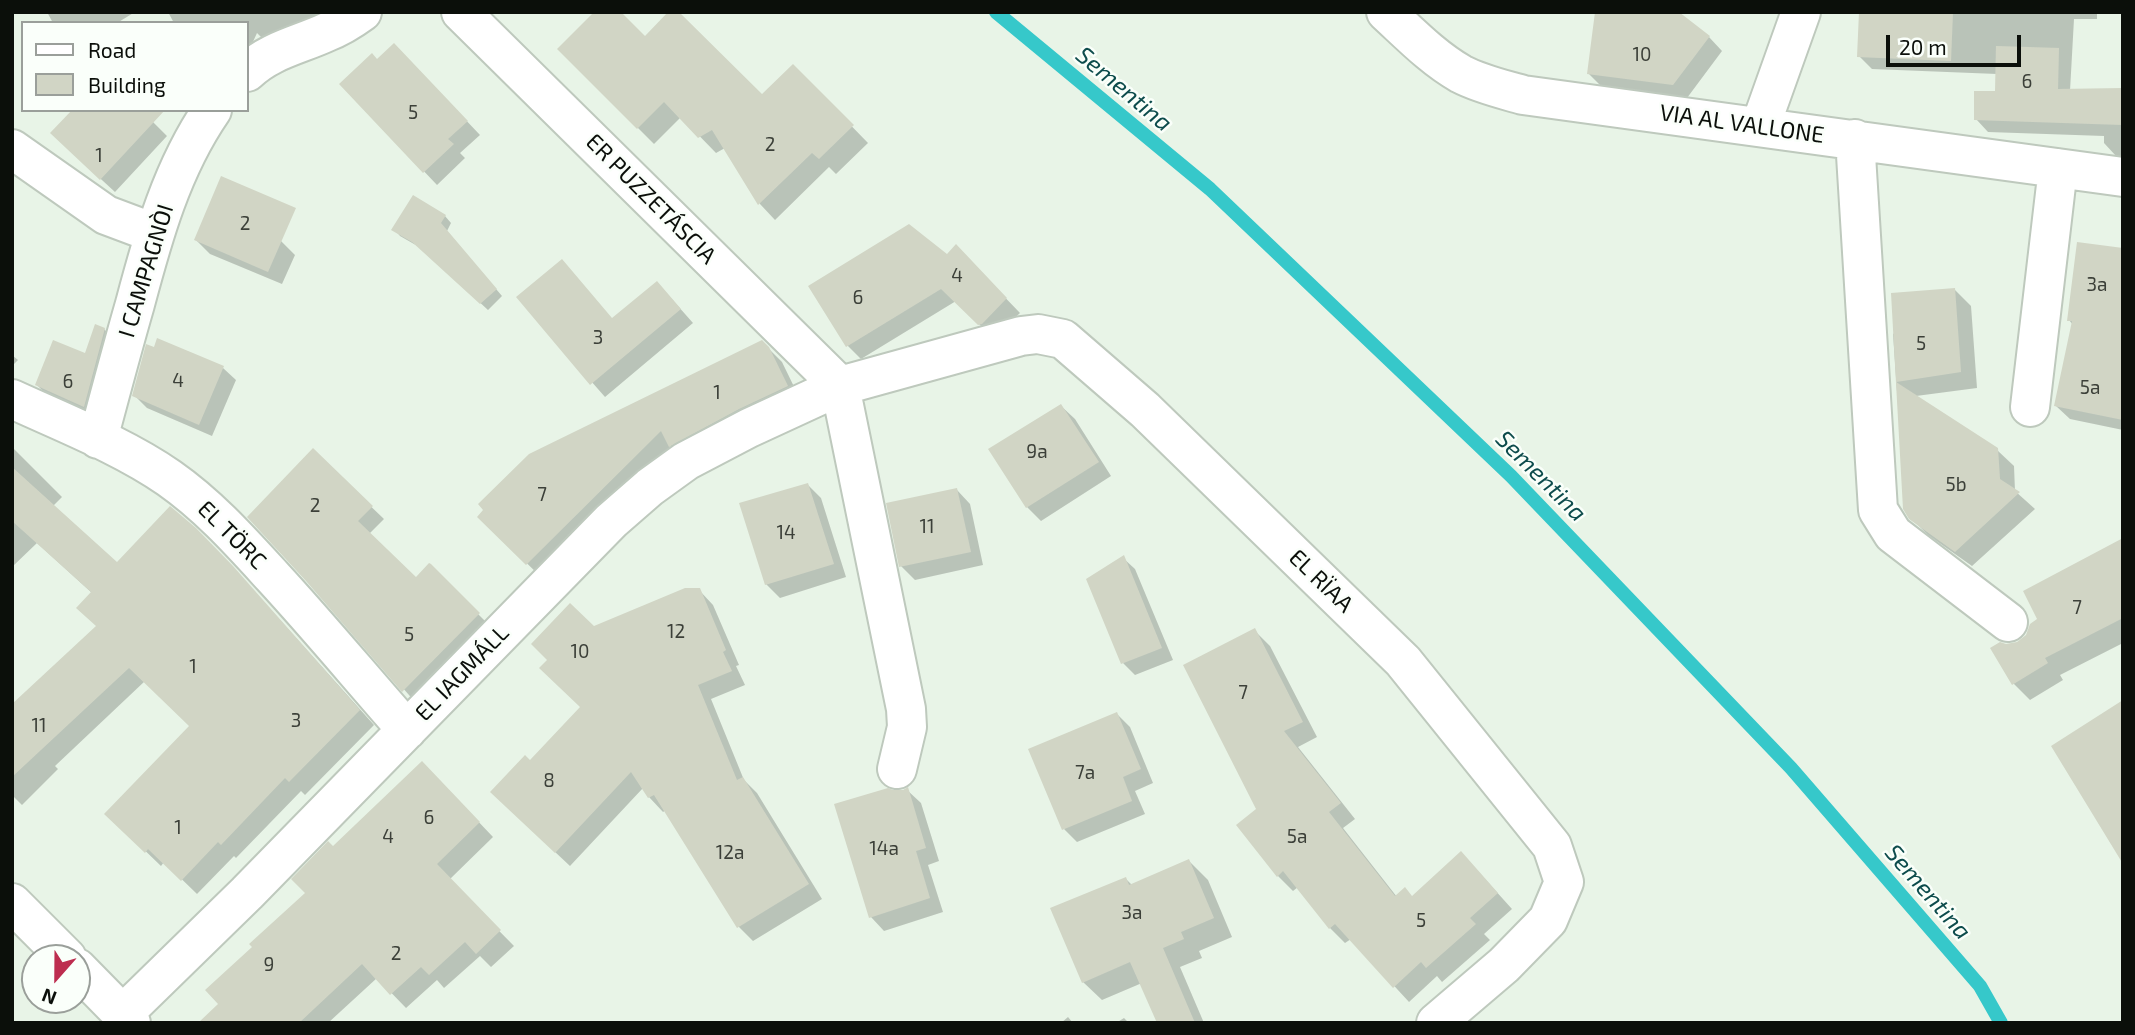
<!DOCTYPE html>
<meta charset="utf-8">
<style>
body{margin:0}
#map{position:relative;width:2135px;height:1035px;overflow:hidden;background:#e8f4e7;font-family:"Exo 2",sans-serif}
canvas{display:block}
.frame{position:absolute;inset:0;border:14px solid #0b0f0a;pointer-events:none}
.legend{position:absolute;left:21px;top:21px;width:228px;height:91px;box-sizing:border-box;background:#fafffa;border:2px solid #9a9f9a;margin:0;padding:9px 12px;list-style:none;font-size:21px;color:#0b0f0a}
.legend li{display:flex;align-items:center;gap:14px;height:35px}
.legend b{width:35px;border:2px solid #9a9f9a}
.north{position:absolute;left:21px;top:944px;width:70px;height:70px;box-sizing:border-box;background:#fafffa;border:2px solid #9a9f9a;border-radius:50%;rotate:201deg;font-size:19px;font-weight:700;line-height:28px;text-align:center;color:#0b0f0a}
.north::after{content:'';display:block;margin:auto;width:24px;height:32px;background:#bd2d4f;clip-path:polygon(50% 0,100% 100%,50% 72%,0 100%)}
.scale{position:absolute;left:1886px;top:35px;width:135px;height:32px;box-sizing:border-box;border:4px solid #0b0f0a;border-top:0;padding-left:9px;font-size:21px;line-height:24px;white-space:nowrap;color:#0b0f0a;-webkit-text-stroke:5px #fafffa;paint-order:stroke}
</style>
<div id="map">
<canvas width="2135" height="1035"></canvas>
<div class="frame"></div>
<ul class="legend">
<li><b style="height:9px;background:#fff"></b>Road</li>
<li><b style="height:19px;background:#d1d5c5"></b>Building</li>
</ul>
<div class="north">N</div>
<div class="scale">20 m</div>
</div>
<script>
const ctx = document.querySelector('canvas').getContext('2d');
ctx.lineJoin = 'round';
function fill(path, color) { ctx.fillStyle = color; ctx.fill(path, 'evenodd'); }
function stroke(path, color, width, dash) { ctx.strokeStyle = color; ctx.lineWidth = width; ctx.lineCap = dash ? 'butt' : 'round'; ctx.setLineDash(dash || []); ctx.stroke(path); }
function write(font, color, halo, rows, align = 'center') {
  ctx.font = font + ' "Exo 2",sans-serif'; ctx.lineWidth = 5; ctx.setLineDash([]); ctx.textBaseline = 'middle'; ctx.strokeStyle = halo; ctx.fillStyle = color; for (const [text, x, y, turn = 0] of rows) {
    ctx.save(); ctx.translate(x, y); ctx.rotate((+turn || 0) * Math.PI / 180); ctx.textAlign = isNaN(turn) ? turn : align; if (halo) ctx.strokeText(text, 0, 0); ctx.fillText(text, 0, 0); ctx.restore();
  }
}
fill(new Path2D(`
 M47 12H135L117 23H53Z
 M168 12H341L277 53 257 33 247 55V23H174Z
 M1861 12H2097V19H2074L2070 91 2123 89V156H2116L2104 143V136L1988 132 1976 119 1996 92 1997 74 1872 69 1859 56Z
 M1709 37 1722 51 1687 98 1602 87 1589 74Z
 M645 38 762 97 793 66 868 143 836 174 829 167 775 220 760 204 725 148 716 153 681 117 654 144 559 49Z
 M407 58 480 135 460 153 465 158 437 185 341 84 377 61Z
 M153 122 167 136 115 192 66 147Z
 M445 216 451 223 447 231 502 296 488 310 421 248 400 236 394 229Z
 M196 240 281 241 295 255 282 284 210 254Z
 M2123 250V430L2070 419 2056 406 2073 325 2069 320Z
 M947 257 969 260 1020 313 993 338 956 301 861 359 847 345Z
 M1955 290 1971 306 1977 388 1916 396 1997 450 2014 466 2015 491 2035 509 1972 566 1928 535 1911 518 1905 509 1893 334Z
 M670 297 693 323 605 397 518 298 613 320Z
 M104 329 117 342 96 419 50 398 37 385 86 355Z
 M762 342 782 362 800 399 683 458 671 446 540 576 479 517Z
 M12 355 18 360 12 366Z
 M223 368 236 380 212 436 147 408 134 395Z
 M1061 406 1075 419 1111 476 1041 521 1027 507Z
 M12 447 62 497 53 506 117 564 247 583 374 725 305 795 301 791 236 858 234 856 197 894 164 862 161 866 107 814 192 726 145 681 55 766 58 769 22 805 12 795V707L97 626 92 593 37 543 12 567Z
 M313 451 384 519 369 534 416 580 430 566 491 627 416 703 308 580Z
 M808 485 821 498 846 577 780 598 766 584Z
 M957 490 970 504 983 565 915 580 901 566Z
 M2123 552V643L2060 675 2063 680 2030 700 2014 684 2006 645 2018 643Z
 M1123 558 1135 569 1173 660 1135 675 1123 663 1088 580Z
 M699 590 713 605 739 665 736 666 745 685 711 699 744 780 757 793 822 899 753 941 739 927 666 810 663 812 649 797 643 788 570 866 506 806 582 708 594 628Z
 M1255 631 1270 646 1317 737 1298 747 1355 819 1343 828 1397 897H1412L1476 869 1512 909 1484 934 1490 940 1442 982 1437 976 1409 1002 1351 939 1345 943 1330 928 1298 887 1293 891 1278 876 1258 809Z
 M1117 714 1130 727 1153 783 1135 791 1145 814 1077 842 1064 829Z
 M436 777 493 837 449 880 514 946 491 967 480 956 444 988 437 980 406 1008 377 978 328 1023H223L220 1004 254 947 307 893 333 849Z
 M907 790 921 803 939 861 928 865 943 912 884 931 871 917 892 792Z
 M1189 861 1208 880 1232 937 1199 951 1202 958 1180 967 1204 1023H1159L1142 983 1102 1000 1083 982 1126 879 1132 885Z
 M1068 1017 1073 1023H1061Z
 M1124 1018 1129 1023H1116Z`), '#0003');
stroke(new Path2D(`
 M996 12 1210 189 1511 476 1791 768 1980 986 2001 1023`), '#36c8ca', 14);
fill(new Path2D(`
 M594 12H621L645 36 668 12H679L762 94 793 64 854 125 819 159 812 153 758 205 712 130 698 138 664 102 637 129 557 49Z
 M1595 12H1679L1710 36 1673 85 1587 74Z
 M1859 12H1953L1951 61 1857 57Z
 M394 43 468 121 448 139 454 144 423 173 339 84 372 53 377 59Z
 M1996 46 2059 48 2058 89 2123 88V125L1974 120V91H1995Z
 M72 110H165L100 180 50 133Z
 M221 176 296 208 268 272 194 240Z
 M413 195 446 215 441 223 497 289 480 304 412 242 391 230Z
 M909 224 947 254 956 244 1007 298 982 324 978 325 941 289 846 347 808 286Z
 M2077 242 2123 248V420L2054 406 2072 321H2067Z
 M562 259 612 318 657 281 681 309 590 385 516 297Z
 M1955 288 1961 372 1896 382 1998 448 2000 479 2020 492 1955 552 1909 519 1903 509 1891 293Z
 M95 324 105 328 84 407 35 385 53 340 85 353Z
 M157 338 224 366 199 425 132 396 146 344 154 347Z
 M762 340 769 347 788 386 739 409 669 447 661 431 526 565 477 517 483 510 478 504 529 454Z
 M1061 404 1099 462 1026 508 988 449Z
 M313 448 373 506 358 521 416 577 429 563 431 564 480 613 402 692 306 581 247 517Z
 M12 467 117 562 170 506 196 528 233 566 360 710 289 782 285 778 221 845 218 842 181 881 148 849 145 853 104 814 189 726 129 668 12 777V704L96 626 76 608 91 592 12 521Z
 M808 483 834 564 765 585 739 503Z
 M957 488 971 552 899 567 886 503Z
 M2123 538V618L2045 658 2048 663 2012 685 1990 648 2000 642 2006 644 2017 642 2026 635 2030 624 2037 619 2023 591Z
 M1124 555 1162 648 1121 664 1086 579Z
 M685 588H700L726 650 723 652 732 671 698 685 737 780 743 777 809 884 737 928 654 795 648 798 631 772 555 853 490 792 525 755 530 760 580 707 539 668 547 660 531 644 570 603 594 626Z
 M1255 628 1303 722 1284 731 1341 803 1329 812 1395 896 1405 887 1412 896 1461 851 1498 893 1470 918 1476 924 1426 968 1421 962 1393 988 1335 924 1329 929 1283 871 1277 877 1236 825 1256 809 1183 665Z
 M2123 700V864L2051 746Z
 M1117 712 1141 769 1123 777 1132 801 1062 830 1028 749Z
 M422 761 480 822 437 864 501 930 476 954 465 942 429 975 421 967 390 995 362 964 299 1023H198L218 1004 205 990 252 947 249 944 305 893 291 879 328 841 333 846Z
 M908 787 926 848 916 851 930 898 869 918 834 804 888 788 893 790H903Z
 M1189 859 1214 918 1181 932 1184 939 1163 948 1195 1023H1157L1130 962 1082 983 1050 908 1126 877 1129 885Z`), '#d1d5c5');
const minor = new Path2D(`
 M461 12 840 386
 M1386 12C1410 34 1433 58 1461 74 1480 84 1502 89 1523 95L2123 177
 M247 72C270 50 299 45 327 32 340 27 351 20 362 12
 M1760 127 1801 12
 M1855 139 1878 510 1893 534 2008 622
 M12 149 106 215 154 233
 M840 386 906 709 907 727 897 769
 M12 399C64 423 123 446 169 478 209 506 241 542 273 577 319 627 362 679 407 730
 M2030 407 2058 168
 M98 439C110 394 122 349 135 304 153 236 172 168 212 110
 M12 903 67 958
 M77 968 131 1023
 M123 1014 247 893 611 521 650 487 686 461 749 428 840 386 1021 336 1038 334 1063 339 1145 410 1403 661 1552 846 1564 882 1548 920 1504 965 1436 1023`);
stroke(minor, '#bec9bd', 42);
stroke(minor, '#fff', 38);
write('19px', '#3c4039', null, [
 ["10",1642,55],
 ["6",2027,82],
 ["5",413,113],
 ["2",770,145],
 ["1",99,156],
 ["2",245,224],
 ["4",957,276],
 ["3a",2097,285],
 ["6",858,298],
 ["3",598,338],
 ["5",1921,344],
 ["4",178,381],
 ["6",68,382],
 ["5a",2090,388],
 ["1",717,393],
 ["9a",1037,452],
 ["5b",1956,485],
 ["7",542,495],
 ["2",315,506],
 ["11",927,527],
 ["14",786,533],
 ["7",2077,608],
 ["12",676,632],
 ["5",409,635],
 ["10",580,652],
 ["1",193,667],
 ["7",1243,693],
 ["3",296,721],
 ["11",39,726],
 ["7a",1085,773],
 ["8",549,781],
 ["6",429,818],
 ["1",178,828],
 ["4",388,837],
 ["5a",1297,837],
 ["14a",884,849],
 ["12a",730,853],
 ["3a",1132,913],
 ["5",1421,921],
 ["2",396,954],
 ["9",269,965]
]);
write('23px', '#0b0f0a', '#fafffa', [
 ["VIA AL VALLONE",1742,124,8],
 ["ER PUZZETÁSCIA",651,199,45],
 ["I CAMPAGNÒI",146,271,-73],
 ["EL TÖRC",232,535,45],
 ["EL RÏAA",1321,581,44],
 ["EL IAGMÁLL",462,673,-46]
]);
write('italic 24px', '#0d4c4c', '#fafffa', [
 ["Sementina",1124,89,40],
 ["Sementina",1541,476,45],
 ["Sementina",1928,892,49]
]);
</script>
